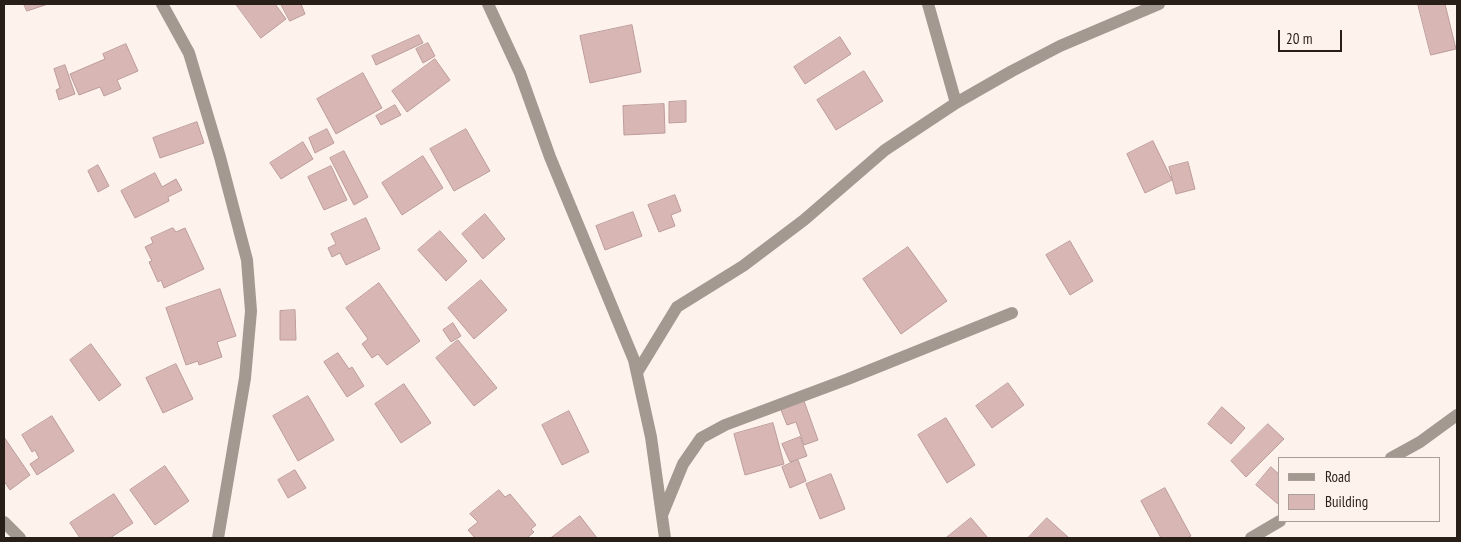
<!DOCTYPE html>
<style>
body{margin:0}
#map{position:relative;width:1461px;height:542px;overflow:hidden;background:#fef2ec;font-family:"PT Sans Narrow",sans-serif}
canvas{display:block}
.frame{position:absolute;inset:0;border:5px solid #291f19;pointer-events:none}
.legend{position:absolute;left:1278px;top:457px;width:162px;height:65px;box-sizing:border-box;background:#fef2ec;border:1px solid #a99e98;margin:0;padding:6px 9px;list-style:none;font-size:15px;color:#291f19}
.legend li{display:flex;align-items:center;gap:10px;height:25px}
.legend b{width:25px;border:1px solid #a99e98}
.scale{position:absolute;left:1278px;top:30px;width:64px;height:22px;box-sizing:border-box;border:2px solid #291f19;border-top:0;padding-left:6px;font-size:15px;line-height:18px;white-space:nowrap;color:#291f19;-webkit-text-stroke:4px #fef2ec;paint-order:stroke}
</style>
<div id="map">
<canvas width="1461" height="542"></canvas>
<div class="frame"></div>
<ul class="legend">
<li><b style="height:6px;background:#a39991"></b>Road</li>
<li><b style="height:14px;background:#d7b6b4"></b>Building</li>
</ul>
<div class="scale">20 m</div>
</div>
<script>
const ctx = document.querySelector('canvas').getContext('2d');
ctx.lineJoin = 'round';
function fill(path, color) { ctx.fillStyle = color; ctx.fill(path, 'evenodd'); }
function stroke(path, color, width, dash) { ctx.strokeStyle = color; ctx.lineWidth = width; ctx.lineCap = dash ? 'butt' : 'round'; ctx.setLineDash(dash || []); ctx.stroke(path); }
const building = new Path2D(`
 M24 4H48L27 11Z
 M236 4H275L286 19 261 38Z
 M281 4H301L305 14 290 21Z
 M1418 4H1445L1456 49 1431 55Z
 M632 25 641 72 590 83 580 36Z
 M419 35 423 43 376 65 372 56Z
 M840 37 851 54 805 84 794 67Z
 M428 43 435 56 423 63 416 49Z
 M126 44 138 71 117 80 121 89 104 96 100 87 79 95 70 74 105 59 103 54Z
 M435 59 450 80 407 112 392 91Z
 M65 65 75 94 59 100 56 90 60 88 54 69Z
 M864 71 883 101 836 130 817 100Z
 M363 73 382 108 336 134 317 99Z
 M686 101V122L669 123V102Z
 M664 104 665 133 624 135 623 106Z
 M395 105 401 115 381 125 376 116Z
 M197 122 204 143 160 158 153 138Z
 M327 129 334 143 315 153 309 138Z
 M466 129 490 171 454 191 430 149Z
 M1153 141 1172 180 1145 193 1127 154Z
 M303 142 313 159 281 179 270 163Z
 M344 151 368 197 354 205 330 158Z
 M423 156 443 188 402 215 382 183Z
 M1188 162 1195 189 1176 194 1169 167Z
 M98 165 109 186 98 192 88 171Z
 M331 166 347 200 324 210 308 177Z
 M155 173 162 187 176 179 182 190 168 197 169 201 135 218 121 191Z
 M675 195 681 211 671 215 675 226 659 232 648 205Z
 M633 212 642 236 605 250 596 226Z
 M485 214 505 239 483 259 462 234Z
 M366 218 380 249 346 265 340 253 332 257 328 248 336 244 331 234Z
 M173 228 176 232 185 228 204 269 164 288 161 280 158 282 149 262 152 261 145 247 153 243 151 238Z
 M440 231 467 261 446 281 418 250Z
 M1070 241 1093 281 1070 295 1046 255Z
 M908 247 947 301 901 334 863 279Z
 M481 280 507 310 474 339 448 308Z
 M379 283 420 341 387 365 378 354 372 358 362 344 368 339 346 308Z
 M220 289 236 336 217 342 222 357 199 365 198 361 186 365 166 308Z
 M295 310 296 340H280V311Z
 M453 323 461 336 451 342 443 330Z
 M458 340 497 388 474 406 436 358Z
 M91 344 121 385 99 401 70 360Z
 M338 353 349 369 352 367 364 386 347 397 324 362Z
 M176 364 193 399 163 413 146 378Z
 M1008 383 1024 405 992 428 976 406Z
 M404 384 431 423 401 443 375 404Z
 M308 396 334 440 298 461 273 416Z
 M804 401 818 440 804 445 796 422 787 425 781 410Z
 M1222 407 1245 428 1231 444 1208 424Z
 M569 411 589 452 562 465 542 425Z
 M52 416 74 451 37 475 30 464 39 458 35 450 32 452 22 435Z
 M946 418 975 465 947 483 918 435Z
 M773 423 784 464 745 475 734 434Z
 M1268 424 1284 439 1246 477 1231 461Z
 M4 437 30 475 10 490 4 481Z
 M800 437 807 456 790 462 782 444Z
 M798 460 806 481 790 488 782 467Z
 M165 466 189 501 155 525 130 490Z
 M1271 467 1280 475 1279 505 1256 485Z
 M295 470 306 488 288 498 278 480Z
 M831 474 845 509 820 519 806 484Z
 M1165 488 1191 536 1187 538H1161L1141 501Z
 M499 490 505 497 510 494 536 525 531 529 534 532 527 538H475L468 530 478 522 470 514Z
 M114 494 133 523 110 538H80L70 523Z
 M580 516 597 538H551Z
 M971 518 988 538H946Z
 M1047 518 1069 538H1028Z`);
fill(building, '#d7b6b4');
stroke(building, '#bc9c9b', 1);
stroke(new Path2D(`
 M162 4 189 53 220 157 247 260 251 311 245 378 218 538
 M488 4 520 73 550 157 634 360 651 437 665 538
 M928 4 956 103
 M638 371 677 307 743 266 804 220 885 150 956 103 1012 71 1060 46 1159 4
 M1391 458 1420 442 1457 415
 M662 515 683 464 701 438 725 425 848 379 1012 313
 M4 522 20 538
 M1251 538 1280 521`), '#a39991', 12);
</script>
